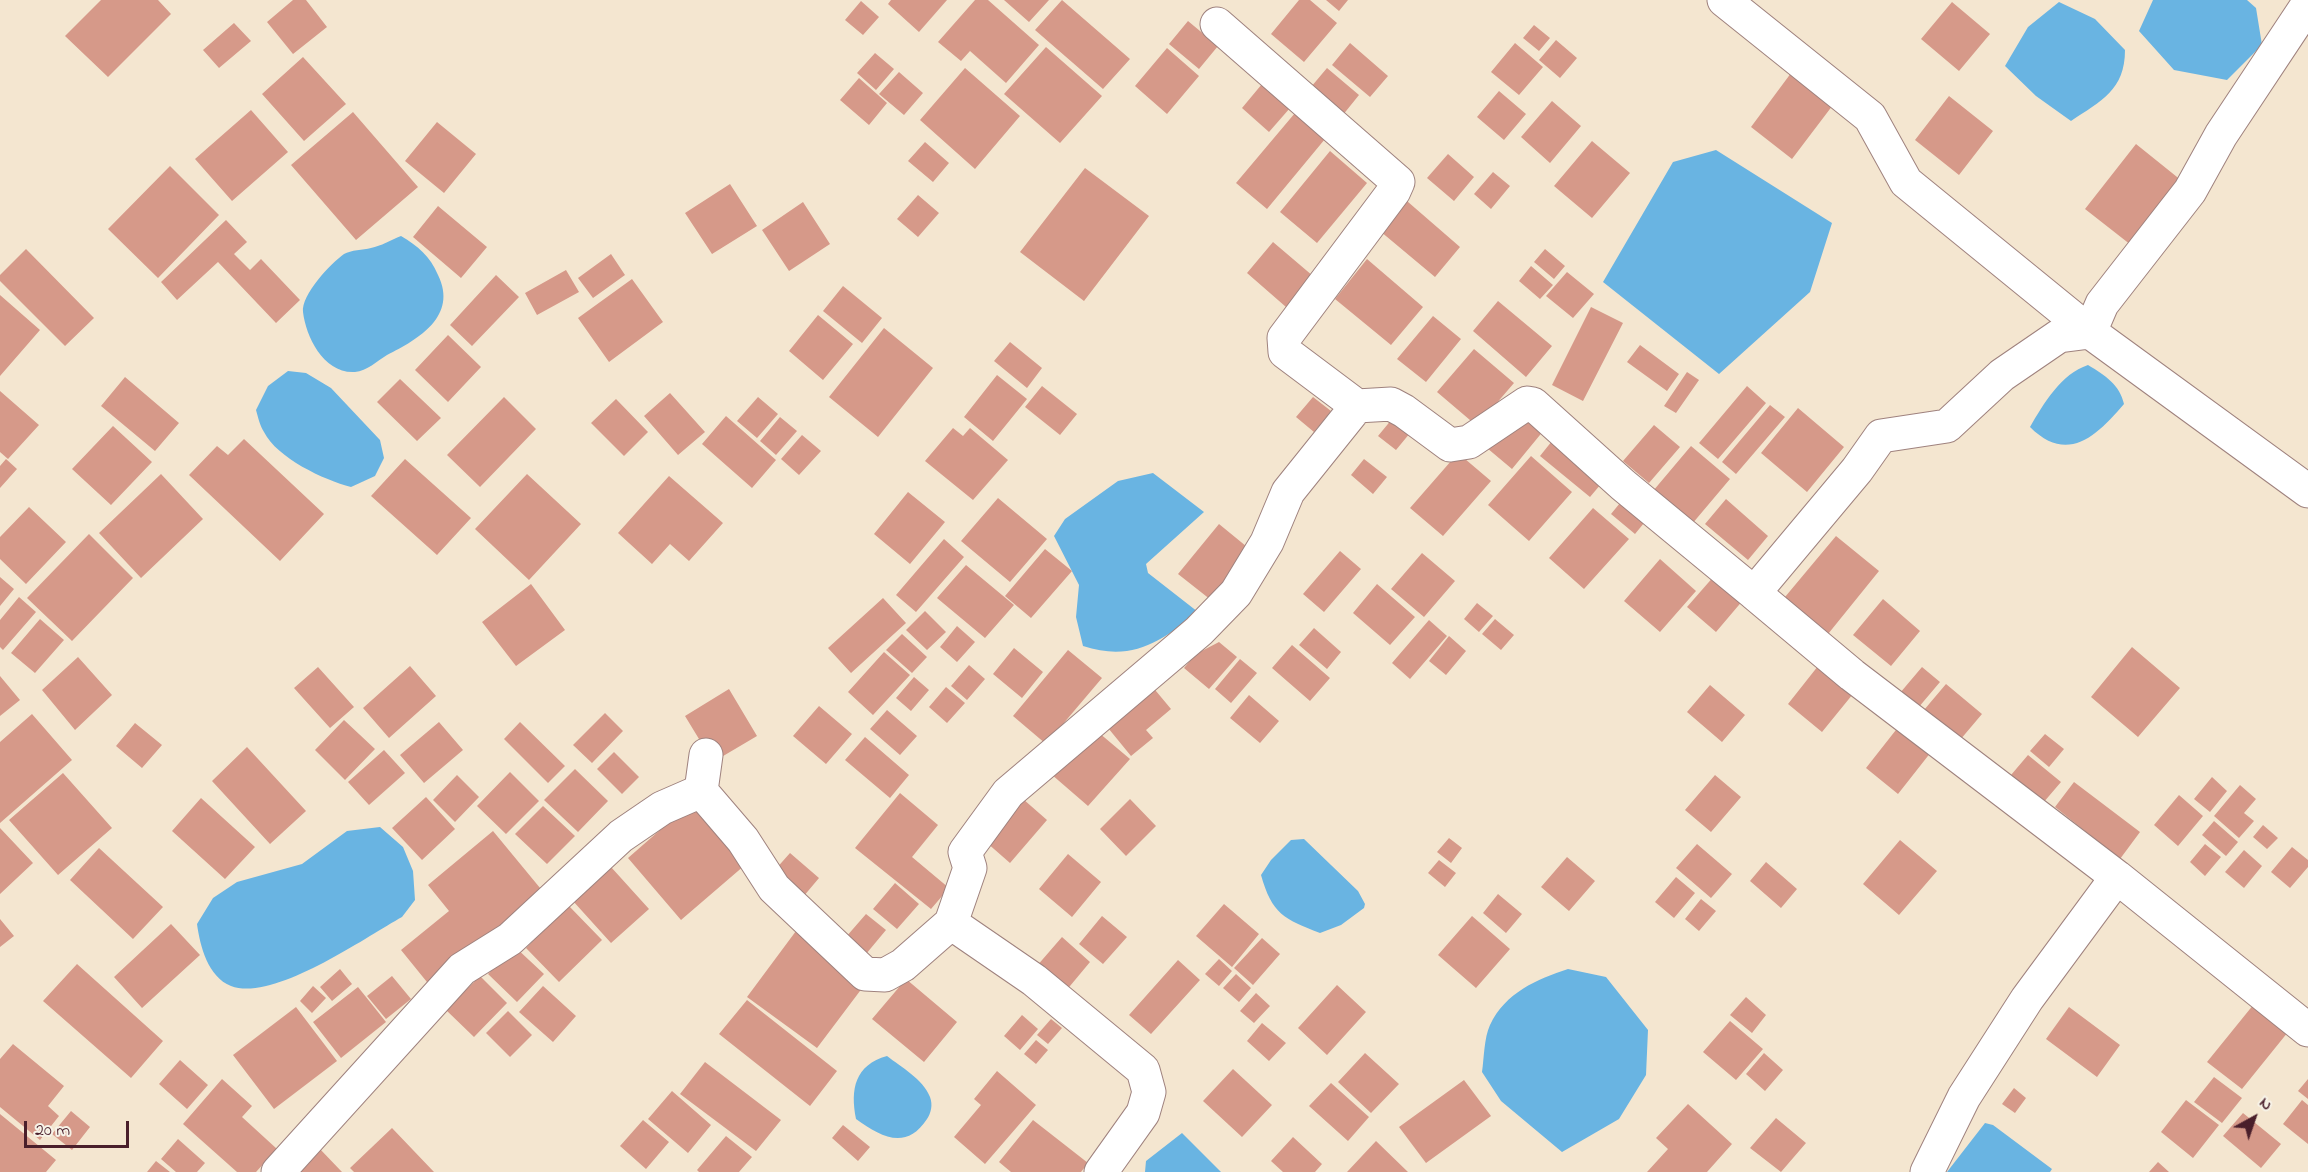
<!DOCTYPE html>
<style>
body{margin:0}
#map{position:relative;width:2308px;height:1172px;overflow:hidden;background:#f4e6d0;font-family:"Indie Flower",sans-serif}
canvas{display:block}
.north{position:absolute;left:2224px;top:1088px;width:60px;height:60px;-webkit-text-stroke:4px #f7f3e8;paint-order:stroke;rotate:40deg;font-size:16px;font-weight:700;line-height:24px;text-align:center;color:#4a1f2b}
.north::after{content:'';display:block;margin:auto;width:21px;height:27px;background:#4a1f2b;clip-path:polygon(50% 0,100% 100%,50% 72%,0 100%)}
.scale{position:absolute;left:24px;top:1121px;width:105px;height:27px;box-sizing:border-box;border:3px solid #4a1f2b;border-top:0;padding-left:8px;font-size:18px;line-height:21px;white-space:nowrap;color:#4a1f2b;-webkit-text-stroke:4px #f7f3e8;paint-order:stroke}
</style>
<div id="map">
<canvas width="2308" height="1172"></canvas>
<div class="north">N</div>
<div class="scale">20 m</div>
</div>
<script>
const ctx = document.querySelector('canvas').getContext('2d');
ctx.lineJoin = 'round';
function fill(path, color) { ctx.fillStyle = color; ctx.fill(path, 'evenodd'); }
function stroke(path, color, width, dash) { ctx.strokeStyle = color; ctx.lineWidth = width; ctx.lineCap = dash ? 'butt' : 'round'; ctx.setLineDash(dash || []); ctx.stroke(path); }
fill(new Path2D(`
 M2153 0H2247L2256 8 2262 45 2227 80 2174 70 2139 31Z
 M2059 2 2095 19 2125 50C2125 90 2101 101 2071 121L2036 96 2005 66 2028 27Z
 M1716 150 1832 223 1810 292 1719 374 1603 282 1673 162Z
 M401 236C418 246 430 256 438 275 458 316 419 339 387 355 377 361 367 371 355 372 324 374 306 337 303 312 301 295 331 263 344 254 351 250 363 250 371 248 381 246 391 240 401 236Z
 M2088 365C2105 375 2120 385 2124 404 2096 437 2067 464 2030 427 2044 403 2061 374 2088 365Z
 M288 371 306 373 331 388 380 440 384 458 375 476 351 487C324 480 277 458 264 432 260 426 258 417 256 410L268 386Z
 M1153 473 1204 512 1146 564 1148 573 1198 612C1161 642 1132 662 1083 646L1076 617 1079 585 1054 536 1065 519 1118 481Z
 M380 827 403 847 413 871 415 900 402 917C364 938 274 1002 231 986 208 977 200 946 197 924L213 898 237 882 302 864 347 831Z
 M1304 839 1358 891 1365 904 1364 908 1341 925 1320 933C1284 919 1272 914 1261 875L1271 860 1291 840Z
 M1568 969 1606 977 1648 1030 1646 1075 1619 1119 1562 1152 1501 1101 1482 1072C1484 1058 1484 1038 1490 1025 1505 993 1537 979 1568 969Z
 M887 1056C901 1067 923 1079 930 1097 933 1105 931 1113 927 1119 906 1151 881 1137 856 1119 850 1089 855 1065 887 1056Z
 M1985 1123 1993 1125 2052 1169 2050 1172H1947Z
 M1182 1133 1221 1172H1145L1146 1161Z`), '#69b4e2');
fill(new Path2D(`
 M101 0H158L171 14 108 77 65 36Z
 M293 0H306L327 27 293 54 267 22Z
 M891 0H947L919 32 888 4Z
 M975 0H988L1039 45 1006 83 970 51 961 61 938 42Z
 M1004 0H1049L1029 22Z
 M1062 0 1130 59 1103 89 1035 30Z
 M1299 0H1310L1337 23 1304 62 1271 34Z
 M1326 0H1348L1339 11Z
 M861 1 879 17 863 35 845 20Z
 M1952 2 1990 34 1959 71 1921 39Z
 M1188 21 1218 46 1199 69 1169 44Z
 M234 23 251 41 219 68 203 50Z
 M1534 25 1550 38 1539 51 1523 38Z
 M1556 40 1577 58 1560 78 1539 60Z
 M1350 43 1388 76 1370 97 1332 65Z
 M1515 43 1543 67 1519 95 1491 72Z
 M1046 47 1102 96 1060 143 1004 94Z
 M1167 48 1199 76 1167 114 1135 86Z
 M875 53 894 69 876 90 857 73Z
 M303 57 346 104 304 141 262 94Z
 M1797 65 1839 97 1792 159 1751 127Z
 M965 68 1020 116 975 169 920 120Z
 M1327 68 1359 95 1338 121 1306 93Z
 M899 72 923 93 904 115 879 94Z
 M859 78 887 103 869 125 840 100Z
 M1262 84 1290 108 1269 132 1242 108Z
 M1499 91 1526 114 1504 140 1477 117Z
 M1949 96 1993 131 1959 175 1915 140Z
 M1552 101 1581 126 1550 163 1521 137Z
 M251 110 288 152 232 201 195 159Z
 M353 112 418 187 356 240 291 165Z
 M1295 113 1325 139 1267 209 1236 183Z
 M437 122 476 154 444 193 405 161Z
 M1592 141 1630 173 1592 218 1554 186Z
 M925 142 949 163 933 182 908 161Z
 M2136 144 2182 181 2131 245 2085 209Z
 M1330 151 1367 183 1317 243 1280 212Z
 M1448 154 1474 177 1454 201 1427 178Z
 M170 166 219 215 158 278 108 229Z
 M1085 168 1149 216 1084 301 1020 252Z
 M1493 172 1510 186 1491 209 1474 194Z
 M730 184 757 226 712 254 685 213Z
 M918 195 939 213 918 237 897 219Z
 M1400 195 1460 247 1435 277 1374 226Z
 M803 202 830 244 789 271 762 230Z
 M438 206 487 247 461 278 413 237Z
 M226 220 247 242 234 254 250 270 261 259 300 300 276 323 218 262 177 300 161 282Z
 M1273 242 1313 276 1286 307 1247 273Z
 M26 249 94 318 65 346 0 281V275Z
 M1545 249 1565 266 1554 279 1534 262Z
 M611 254 625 275 593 298 578 278Z
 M1367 259 1423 307 1391 345 1335 299Z
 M1531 266 1553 285 1540 299 1519 281Z
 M566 270 579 292 537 315 525 293Z
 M1567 272 1594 294 1573 318 1546 296Z
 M496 275 519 297 472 346 450 325Z
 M632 279 663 322 609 362 578 318Z
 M843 286 882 318 862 343 823 311Z
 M0 295 40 330 0 376Z
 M1498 301 1552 346 1526 377 1473 331Z
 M1591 307 1623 323 1583 401 1552 385Z
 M818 315 853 344 823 380 789 351Z
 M1433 316 1461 339 1426 382 1397 359Z
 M884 328 933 368 878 437 829 397Z
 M448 335 481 367 448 402 415 370Z
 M1010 342 1042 368 1027 388 994 361Z
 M1640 345 1679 374 1667 391 1627 362Z
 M1474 349 1514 383 1477 426 1437 392Z
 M1687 372 1699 380 1676 413 1664 406Z
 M997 375 1027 399 993 441 964 417Z
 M125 377 179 423 155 451 101 406Z
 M400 379 441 418 417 441 377 402Z
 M1042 386 1077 414 1060 435 1025 407Z
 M1747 386 1766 403 1718 459 1699 443Z
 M0 391 39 425 8 459 0 452Z
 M670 393 705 432 678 455 644 416Z
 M504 397 536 429 480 487 447 455Z
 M758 397 778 414 757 438 737 421Z
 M1313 397 1331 411 1314 432 1296 417Z
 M616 399 648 432 624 456 591 423Z
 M1770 405 1785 417 1736 474 1722 462Z
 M1798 408 1844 447 1807 492 1761 453Z
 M1530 410 1549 424 1512 469 1487 448Z
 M1397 413 1415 427 1396 450 1378 436Z
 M726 416 776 460 752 488 702 444Z
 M780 417 797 431 776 455 760 441Z
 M1654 425 1680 447 1649 483 1623 461Z
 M113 426 152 462 111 505 72 469Z
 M953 428 963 436 970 428 1008 460 973 500 925 461Z
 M802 435 821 451 799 475 781 459Z
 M1556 436 1606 478 1590 497 1540 456Z
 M244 439 324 514 280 561 189 475 217 446 228 455Z
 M1691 446 1730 479 1692 524 1653 491Z
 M1458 453 1491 481 1443 536 1410 508Z
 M1531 456 1572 492 1529 541 1488 505Z
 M6 459 17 469 0 488V466Z
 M405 459 471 518 437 555 371 496Z
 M1364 459 1387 477 1373 494 1351 475Z
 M161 474 203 519 141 578 99 533Z
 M527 474 581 524 529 580 475 529Z
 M669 476 723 523 689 561 670 544 652 564 618 533Z
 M908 492 945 522 910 564 874 534Z
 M998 498 1047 539 1010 582 961 541Z
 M1726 499 1768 536 1748 560 1705 524Z
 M1620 503 1644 523 1635 534 1611 514Z
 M29 507 66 542 26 584 0 559V537Z
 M1593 508 1629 539 1584 589 1549 558Z
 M1219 524 1252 551 1211 600 1178 574Z
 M89 534 133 578 72 641 27 598Z
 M1836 536 1879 571 1824 639 1780 603Z
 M944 539 964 557 916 612 896 595Z
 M1045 549 1072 571 1031 618 1005 596Z
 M1340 551 1361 569 1324 612 1303 594Z
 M1422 553 1455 581 1424 617 1391 589Z
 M1660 559 1696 591 1660 632 1624 601Z
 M966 565 1014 605 985 638 937 598Z
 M1715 575 1744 599 1716 632 1687 607Z
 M0 577 14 589 0 606Z
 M531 584 565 630 516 666 482 622Z
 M1377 584 1415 617 1390 645 1353 613Z
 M19 597 36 612 3 650 0 647V620Z
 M883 598 906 623 851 673 828 648Z
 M1883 599 1920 631 1891 666 1853 635Z
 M1477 603 1493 616 1479 632 1464 619Z
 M925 611 946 632 927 650 906 630Z
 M40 619 64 640 35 673 11 653Z
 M1495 619 1514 635 1501 650 1482 634Z
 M1429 620 1447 636 1410 679 1392 663Z
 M957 626 975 642 957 662 940 647Z
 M1314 628 1341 652 1327 669 1299 645Z
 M902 634 927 657 912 673 886 650Z
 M1449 636 1466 651 1446 675 1429 661Z
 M1219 642 1237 657 1209 689 1184 668 1196 654Z
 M1292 645 1330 678 1310 701 1272 668Z
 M2132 647 2180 688 2138 737 2091 697Z
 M1014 648 1043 672 1022 698 993 674Z
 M1068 650 1102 678 1046 744 1013 716Z
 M884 652 910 675 873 715 848 692Z
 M78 657 112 695 75 730 42 690Z
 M1240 659 1257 673 1231 703 1215 689Z
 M1822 661 1857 689 1822 732 1788 704Z
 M969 665 985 679 967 700 951 686Z
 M410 666 436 696 389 738 363 708Z
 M318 667 354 707 330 728 294 688Z
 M1922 667 1940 682 1918 708 1900 693Z
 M0 676 20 700 0 716Z
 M914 677 929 690 911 711 896 698Z
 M1946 684 1982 714 1960 740 1924 710Z
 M1151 685 1171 709 1146 730 1153 738 1131 756 1104 723Z
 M1710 685 1745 715 1722 742 1687 712Z
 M946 687 965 703 947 723 929 707Z
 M729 689 757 736 713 762 685 716Z
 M1249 695 1279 721 1260 743 1230 718Z
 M819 706 852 734 826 764 793 736Z
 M887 710 917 736 900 755 870 729Z
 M605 713 623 731 592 763 573 745Z
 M32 714 72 760 0 823V742Z
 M344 720 375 749 345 780 315 750Z
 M1903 721 1935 747 1898 794 1866 768Z
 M439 722 463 750 424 783 400 755Z
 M520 722 565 766 548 783 504 739Z
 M135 723 162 745 142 768 116 746Z
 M1092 727 1130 759 1088 806 1051 774Z
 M2045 734 2064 749 2049 767 2030 751Z
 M865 737 909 775 890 798 845 760Z
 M247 747 306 811 270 844 212 781Z
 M384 750 405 773 369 805 348 782Z
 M614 752 639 777 622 794 597 769Z
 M2028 755 2061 782 2043 803 2011 775Z
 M575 769 608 801 578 832 544 800Z
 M510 772 539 801 506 834 477 806Z
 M63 773 112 828 58 875 9 820Z
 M457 775 479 797 455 822 433 800Z
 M1715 775 1741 797 1711 832 1685 810Z
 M2212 777 2227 791 2210 812 2194 799Z
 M2074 782 2140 832 2120 859 2055 807Z
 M2240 785 2256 799 2244 813 2254 821 2239 838 2214 816Z
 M900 793 938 825 912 857 949 888 931 909 855 848Z
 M2179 795 2203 816 2178 846 2154 825Z
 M426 797 455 829 422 860 392 828Z
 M201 798 255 847 225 879 172 831Z
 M1023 799 1047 820 1010 863 986 842Z
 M1130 799 1156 826 1126 856 1100 829Z
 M691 803 745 865 681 920 628 858Z
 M543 806 575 836 547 864 515 834Z
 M2214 821 2238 842 2226 856 2202 835Z
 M2263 825 2278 838 2267 849 2253 837Z
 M0 828 33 863 0 894Z
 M493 831 545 894 431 987 401 950 449 911 428 885Z
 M1449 838 1462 848 1451 863 1437 852Z
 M1900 840 1937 871 1899 915 1863 884Z
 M1697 844 1732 874 1711 898 1676 868Z
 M2205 844 2221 857 2205 876 2190 862Z
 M2292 847 2308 860V867L2290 888 2271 872Z
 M99 848 163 907 133 939 70 880Z
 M2244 850 2262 866 2244 888 2225 872Z
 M790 853 819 878 803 897 774 871Z
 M1068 854 1101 882 1072 917 1039 889Z
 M1567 857 1595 881 1569 911 1541 887Z
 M1439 860 1456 873 1445 887 1428 873Z
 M1766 862 1797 889 1781 908 1750 881Z
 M611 867 649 909 611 943 573 901Z
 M1676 877 1695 893 1674 918 1655 902Z
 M895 883 919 904 897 929 873 909Z
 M1498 894 1522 914 1506 933 1483 913Z
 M1701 899 1716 911 1699 931 1685 919Z
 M1224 904 1259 934 1232 967 1196 936Z
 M569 906 602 940 559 982 526 948Z
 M866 914 886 930 866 954 846 937Z
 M1102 916 1127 937 1103 964 1079 944Z
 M1472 916 1510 949 1476 988 1438 955Z
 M0 919 14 936 0 947Z
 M171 924 200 955 142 1008 114 977Z
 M796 931 866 983 817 1048 747 997Z
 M1062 937 1090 962 1065 992 1036 967Z
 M1262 938 1280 954 1253 985 1234 968Z
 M514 946 544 974 517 1002 488 974Z
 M1219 959 1232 971 1219 986 1205 974Z
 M1178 960 1200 980 1151 1034 1129 1015Z
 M77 964 163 1041 131 1078 43 1001Z
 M340 969 352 984 332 1001 320 987Z
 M1236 974 1251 988 1239 1002 1223 988Z
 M392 976 411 999 386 1019 367 996Z
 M480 976 507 1003 474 1037 446 1010Z
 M906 979 957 1022 924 1062 872 1019Z
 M1337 985 1366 1012 1327 1055 1298 1028Z
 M313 986 326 998 312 1013 300 1001Z
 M543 986 576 1016 553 1042 519 1012Z
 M358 987 386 1022 341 1058 313 1022Z
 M1256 993 1270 1006 1254 1023 1240 1011Z
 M1746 997 1766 1015 1752 1033 1730 1015Z
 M747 1000 837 1071 810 1106 719 1034Z
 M2254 1004 2288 1032 2242 1089 2207 1062Z
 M296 1007 337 1061 274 1109 233 1055Z
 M2069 1007 2120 1045 2097 1077 2046 1039Z
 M508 1011 532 1035 510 1057 486 1033Z
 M1022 1015 1038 1029 1020 1050 1004 1036Z
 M1051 1019 1062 1028 1048 1044 1037 1035Z
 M1730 1021 1763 1049 1736 1080 1703 1052Z
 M1262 1023 1286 1043 1269 1061 1247 1041Z
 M1036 1040 1048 1050 1036 1064 1024 1054Z
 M13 1044 64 1086 48 1106 59 1116 40 1140 0 1107V1059Z
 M1365 1053 1399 1084 1371 1113 1338 1082Z
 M1764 1053 1783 1070 1765 1091 1746 1074Z
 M180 1060 208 1085 187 1109 159 1084Z
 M705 1062 781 1120 756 1151 680 1094Z
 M1233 1069 1272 1105 1242 1137 1203 1101Z
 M997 1071 1036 1105 985 1164 954 1137 981 1105 974 1099Z
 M2214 1077 2242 1098 2222 1123 2194 1102Z
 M222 1079 252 1106 242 1117 277 1149 256 1172H237L183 1124Z
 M2308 1079V1099L2298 1091Z
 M1464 1080 1491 1116 1426 1163 1399 1127Z
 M1331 1083 1369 1117 1348 1141 1309 1106Z
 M2014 1088 2026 1098 2015 1113 2002 1104Z
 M672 1091 711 1125 688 1153 648 1119Z
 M2186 1100 2219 1125 2193 1158 2161 1132Z
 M2302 1100 2308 1105V1144L2283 1124Z
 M1688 1104 1732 1144 1707 1172H1647L1668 1149 1656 1138Z
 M71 1111 90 1127 72 1150 52 1134Z
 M2243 1113 2281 1144 2261 1168 2223 1136Z
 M0 1114 56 1160 46 1172H0Z
 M1776 1118 1806 1143 1781 1172 1750 1148Z
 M643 1120 669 1142 646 1169 620 1146Z
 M1033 1120 1088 1163 1081 1172H1011L999 1162Z
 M843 1125 870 1147 858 1161 832 1138Z
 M392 1128 434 1172H354L350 1168Z
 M726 1136 752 1157 739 1172H699L697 1170Z
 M1293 1137 1322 1164 1315 1172H1283L1271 1161Z
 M178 1139 205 1163 197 1172H176L161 1159Z
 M1376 1141 1408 1172H1347Z
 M319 1148 342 1172H293Z
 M156 1161 170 1172H147Z
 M2158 1162 2169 1172H2149Z`), '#d69989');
const minor = new Path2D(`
 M1724 0 1870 117 1906 182 2090 332 2102 304 2190 191 2221 135 2308 4
 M1217 24 1398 182 1394 191 1284 338 1285 352 1357 406 1391 404 1404 411 1450 445 1469 442 1527 403 1533 404 1623 485 1754 593
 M706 755 701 791 743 840 774 888 865 974 885 975 903 965 951 923 970 868 965 852 1008 793 1199 631 1236 593 1267 542 1288 492 1357 406
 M2117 877 1852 675 1754 593 1857 470 1881 436 1947 426 2002 375 2059 336 2090 332 2308 491
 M951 923 1034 980 1143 1070 1149 1092 1143 1113 1101 1172
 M278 1172 462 969 510 939 621 836 662 808 701 791
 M1927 1172 1964 1097 2027 999 2117 877 2308 1030`);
stroke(minor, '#9f827e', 35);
stroke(minor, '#fff', 33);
</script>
